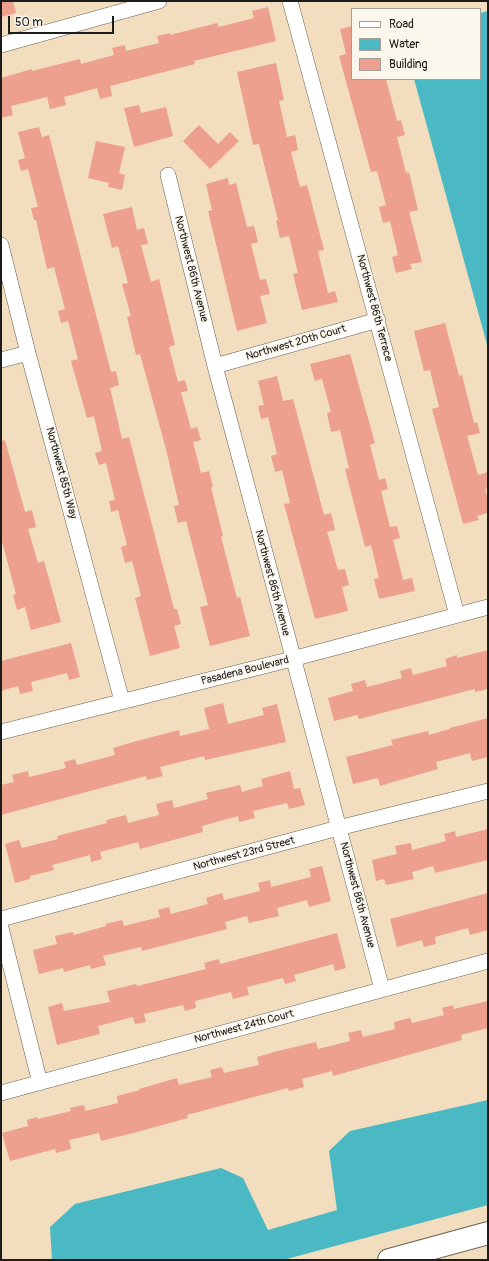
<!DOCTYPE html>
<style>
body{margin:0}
#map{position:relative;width:489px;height:1261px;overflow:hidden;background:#f2ddbe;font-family:Pangolin,sans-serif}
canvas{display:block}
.frame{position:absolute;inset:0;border:2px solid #1c1c1c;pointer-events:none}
.legend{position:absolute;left:351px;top:8px;width:130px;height:72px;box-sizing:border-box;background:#fbf7ec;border:1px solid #a29f99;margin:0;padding:5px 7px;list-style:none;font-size:12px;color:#1c1c1c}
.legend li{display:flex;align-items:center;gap:8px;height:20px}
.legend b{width:20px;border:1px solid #a29f99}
.scale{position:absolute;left:8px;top:16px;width:106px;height:18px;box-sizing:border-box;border:2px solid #1c1c1c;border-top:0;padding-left:5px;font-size:12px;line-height:14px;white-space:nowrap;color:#1c1c1c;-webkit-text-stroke:3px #fbf7ec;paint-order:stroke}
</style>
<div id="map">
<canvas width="489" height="1261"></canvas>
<div class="frame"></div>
<ul class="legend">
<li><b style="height:5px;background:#fff"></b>Road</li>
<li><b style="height:11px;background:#4ab9c3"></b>Water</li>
<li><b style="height:11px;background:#eca08d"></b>Building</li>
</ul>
<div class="scale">50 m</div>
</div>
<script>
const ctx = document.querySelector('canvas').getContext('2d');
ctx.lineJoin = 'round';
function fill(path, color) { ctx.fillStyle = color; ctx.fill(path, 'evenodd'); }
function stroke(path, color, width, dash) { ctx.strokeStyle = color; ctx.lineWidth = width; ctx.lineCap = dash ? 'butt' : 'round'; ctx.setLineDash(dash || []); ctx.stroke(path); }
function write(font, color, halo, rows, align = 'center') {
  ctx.font = font + ' Pangolin,sans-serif'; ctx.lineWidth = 3.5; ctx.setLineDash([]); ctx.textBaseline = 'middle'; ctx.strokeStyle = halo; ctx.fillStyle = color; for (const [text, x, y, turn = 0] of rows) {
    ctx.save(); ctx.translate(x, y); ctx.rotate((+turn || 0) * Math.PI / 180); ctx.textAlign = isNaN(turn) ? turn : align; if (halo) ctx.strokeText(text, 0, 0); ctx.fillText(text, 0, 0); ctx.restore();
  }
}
fill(new Path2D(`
 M488 11V348L414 79H480V13Z
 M488 1100V1205L283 1260H52L50 1227 75 1204 221 1168 243 1178 268 1230 337 1210 329 1151 350 1131Z`), '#4ab9c3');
fill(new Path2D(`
 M1 1H13L16 13 1 17Z
 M268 7 276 41 194 61 195 64 110 86 112 96 100 99 97 88 64 97 66 105 50 109 47 97 11 106 13 115 1 118V78L32 69V71L80 59 81 64 114 55 112 48 125 45 126 51 159 43 157 36 170 33V35L217 23 219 27 254 18 252 11Z
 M352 26V79H386L397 121 401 120 405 135 397 137 406 173 409 172 418 210 409 212 422 262 410 264 412 269 396 273 392 257 398 255 390 221 383 223 379 207 386 205 377 171 371 172 339 56 346 54 340 29Z
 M276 63 284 100 279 101 287 137 295 135 298 150 291 152 300 187 307 185 324 250 318 251 328 293 335 291 338 302 302 310 293 274 298 273 289 236 280 238 276 221 278 220 259 144 253 145 237 72Z
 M139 105 141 113 166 107 173 136 134 147 124 108Z
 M199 125 218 144 230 132 239 141 210 169 183 141Z
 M39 127 42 137 49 135 111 372 116 371 119 385 110 388 122 439 129 437 174 609H177L181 624 174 626 180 648 150 656 135 598 141 596 132 561 125 563 121 547 127 545 118 510 111 512 109 501 115 500 106 463 99 465 95 453 102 451 94 416 87 418 71 361 78 359 68 321 61 323 58 311 65 309 54 267 47 269 36 220H34L31 208 38 207 28 169 21 171 18 160 25 158 18 132Z
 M96 141 125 147 119 173 125 175 122 190 108 187 109 183 88 178Z
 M228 178 229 185 236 183 247 227 254 226 258 242 251 244 260 280 266 279 270 294 260 296 267 323 237 331 208 211 212 210 206 184Z
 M132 207 137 230 144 228 148 244 141 245 151 282 159 279 175 345 169 347 178 382 185 380 188 391 181 392 191 429 197 427 201 440 193 442 201 473 209 471 213 487H211L223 536 221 537 237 598 240 597 250 636 210 646 200 607 208 605 186 521 178 523 174 506 179 505 166 449 140 354 136 355 127 317 131 316 122 284 128 283 118 246 112 248 103 214Z
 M445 323 459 376 462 375 474 423 477 422 480 433 467 436 478 475 488 472V488L485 489 488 499V513L477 516 479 520 463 524 432 409 439 407 430 370 424 371 414 331Z
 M350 354 375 443 370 445 379 480 385 478 388 489 381 491 390 527 397 526 400 538 393 540 403 580 412 578 415 591 379 599 374 579 379 578 371 545 365 547 345 469 349 468 340 430 331 432 327 413 331 412 322 379 315 381 310 364Z
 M277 376 283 401 293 399 324 515 331 513 335 530 327 532 338 570 345 569 349 585 342 587 348 611 315 619 284 504 290 503 282 470 275 472 271 456 277 454 268 417 261 419 258 406 264 405 258 381Z
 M5 440 25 512 32 510 36 527 28 529 38 563 44 561 61 622 31 630 25 607 17 610 13 595 16 594 1 538V441Z
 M71 643 80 677 69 680 67 673 31 682 33 691 20 694 18 686 1 691V661Z
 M488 650V689L475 692V689L359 719 357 715 334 721 328 698 353 691 351 684 365 680 367 687 402 678 400 671 411 668 413 675 447 666 445 659 457 655V658Z
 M223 703 228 724 264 715 262 708 277 704 286 742 205 760 204 756 160 767 163 776 147 780 146 776 1 815V785L14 782 12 775 28 771 29 777 66 768 64 762 75 759 77 765 115 755 113 748 137 741 179 730 180 736 209 729 204 708Z
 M488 718V757L472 761 470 753 436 762 438 769 393 782 380 786 378 778 353 784 346 757 393 745 391 740 428 731 429 735 450 729V728Z
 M290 771 294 789 300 788 305 805 289 809 287 803 253 811 255 818 239 822 238 816 202 826 203 832 140 849 138 842 100 852 102 859 91 862 90 855 52 865 54 870 30 876V879L15 883 5 844 19 840 22 848 58 839 57 836 107 823 106 820 126 815 128 823 159 815 156 804 172 800 174 808 208 799 206 793 240 785 242 792 263 786 261 779Z
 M488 829V860L435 873 433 866 412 872 414 879 386 885 384 879 376 881 372 860 397 854 395 846 411 843 412 850 446 841 444 834 455 831 456 837Z
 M322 866 331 901 309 907 307 900 277 908 279 916 249 923 247 916 225 922 227 929 142 951 141 947 103 956 106 965 91 969 90 965 64 972 63 968 39 974 33 950 57 944 55 936 73 932 74 935 106 926V924L122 920 124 926 160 917 158 910 169 907 171 914 208 904 206 898 222 893 224 900 260 891 258 883 270 880 271 887 311 877 309 869Z
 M488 893V930L470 935 468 928 435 937 436 944 424 947 422 940 397 947 390 919Z
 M337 933 346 968 335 971 333 964 294 975 296 981 285 984 283 978 247 987 249 995 233 999 231 992 195 1001 196 1008 185 1011 183 1005 144 1014 146 1022 135 1024 133 1017 98 1026 100 1034 57 1045 48 1007 62 1003 64 1011 110 1002 107 991 136 984 137 986 206 969 204 963 219 959 220 964Z
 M488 1001V1028L461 1035 462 1040 333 1076 332 1071 302 1079 304 1087 289 1091 288 1088 231 1103 187 1115 188 1118 137 1132 101 1141 99 1133 69 1140 71 1149 56 1153 55 1149 10 1161 2 1133 28 1126 27 1120 37 1117 38 1119 71 1111 70 1108 84 1105 85 1111 118 1103 117 1096 140 1090 139 1089 177 1078 179 1085 212 1077 210 1070 222 1067 224 1073 259 1065 257 1057 278 1051 316 1042 318 1049 350 1041 348 1033 361 1030 363 1037 395 1029 394 1022 410 1018 412 1023 444 1015 442 1008 453 1005 454 1009Z`), '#eca08d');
const street = new Path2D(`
 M290 1 457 615
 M1 45 159 1
 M168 175 215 366 382 989
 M1 245 28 353 122 701
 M1 360 28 353
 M215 366 378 320
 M1 732 292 659 488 607
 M1 919 338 828 488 791
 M1 928 40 1083
 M1 1093 488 961`);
const primary = new Path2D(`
 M389 1260 488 1233`);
stroke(street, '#676055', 16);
stroke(primary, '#676055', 24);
stroke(street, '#fff', 15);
stroke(primary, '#fff', 22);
write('11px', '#1c1c1c', '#fbf7ec', [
 ["Northwest 86th Avenue",191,269,76],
 ["Northwest 86th Terrace",374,308,75],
 ["Northwest 20th Court",296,343,-16],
 ["Northwest 85th Way",61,473,75],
 ["Northwest 86th Avenue",272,583,75],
 ["Pasadena Boulevard",245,671,-14],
 ["Northwest 23rd Street",244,854,-15],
 ["Northwest 86th Avenue",357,895,75],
 ["Northwest 24th Court",244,1027,-15]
]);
</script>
